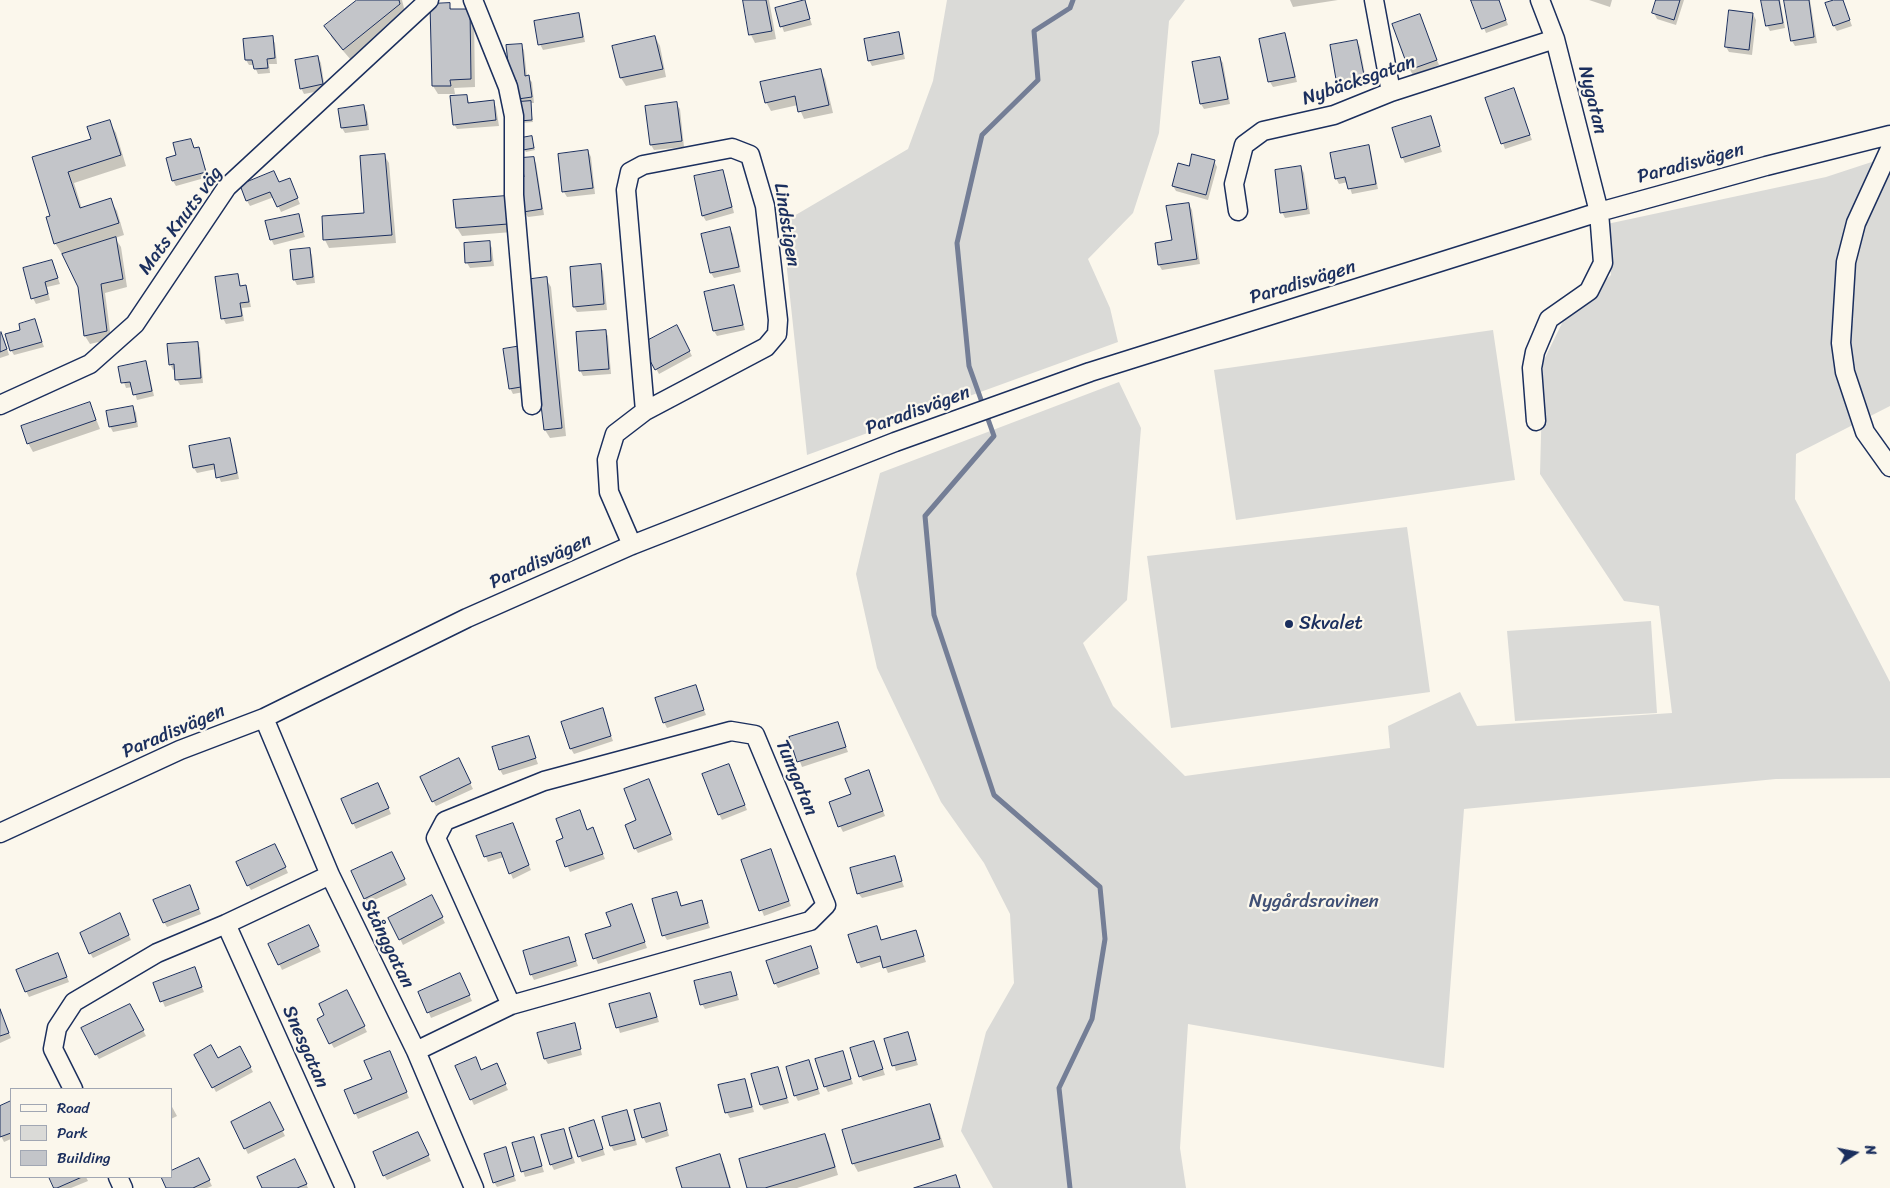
<!DOCTYPE html>
<meta charset="utf-8">
<style>
body{margin:0}
#map{position:relative;width:1890px;height:1188px;overflow:hidden;background:#fbf7ec;font-family:Sriracha,sans-serif}
canvas{display:block}
.legend{position:absolute;left:10px;top:1088px;width:162px;height:90px;box-sizing:border-box;background:#fbf7ec;border:1px solid #a1a7b3;margin:0;padding:6px 9px;list-style:none;font-size:15px;color:#1b2f5e}
.legend li{display:flex;align-items:center;gap:10px;height:25px}
.legend b{width:25px;border:1px solid #a1a7b3}
.north{position:absolute;left:1830px;top:1128px;width:50px;height:50px;-webkit-text-stroke:4px #fbf7ec;paint-order:stroke;rotate:79deg;font-size:14px;font-weight:700;line-height:20px;text-align:center;color:#1b2f5e}
.north::after{content:'';display:block;margin:auto;width:18px;height:22px;background:#1b2f5e;clip-path:polygon(50% 0,100% 100%,50% 72%,0 100%)}
</style>
<div id="map">
<canvas width="1890" height="1188"></canvas>
<ul class="legend">
<li><b style="height:6px;background:#fbf7ec"></b>Road</li>
<li><b style="height:14px;background:#dadad7"></b>Park</li>
<li><b style="height:14px;background:#c3c5c9"></b>Building</li>
</ul>
<div class="north">N</div>
</div>
<script>
const ctx = document.querySelector('canvas').getContext('2d');
ctx.lineJoin = 'round';
function fill(path, color) { ctx.fillStyle = color; ctx.fill(path, 'evenodd'); }
function stroke(path, color, width, dash) { ctx.strokeStyle = color; ctx.lineWidth = width; ctx.lineCap = dash ? 'butt' : 'round'; ctx.setLineDash(dash || []); ctx.stroke(path); }
function write(font, color, halo, rows, align = 'center') {
  ctx.font = font + ' Sriracha,sans-serif'; ctx.lineWidth = 4.5; ctx.setLineDash([]); ctx.textBaseline = 'middle'; ctx.strokeStyle = halo; ctx.fillStyle = color; for (const [text, x, y, turn = 0] of rows) {
    ctx.save(); ctx.translate(x, y); ctx.rotate((+turn || 0) * Math.PI / 180); ctx.textAlign = isNaN(turn) ? turn : align; if (halo) ctx.strokeText(text, 0, 0); ctx.fillText(text, 0, 0); ctx.restore();
  }
}
fill(new Path2D(`
 M947 0H1185L1169 21 1159 133 1133 213 1088 259 1110 308 1118 342 807 455 782 223 908 149 933 81Z
 M1890 156V406L1796 454 1795 499 1890 682V778L1776 779 1464 809 1444 1068 1188 1024 1180 1148 1186 1188H993L961 1131 986 1032 1014 983 1010 914 984 863 941 802 877 668 856 574 880 473 1119 382 1141 428 1127 600 1083 643 1113 706 1185 776 1390 748 1388 726 1460 692 1477 726 1672 713 1659 606 1624 601 1540 474 1543 362 1565 317 1611 275 1607 224 1826 177Z
 M1493 330 1515 480 1236 520 1214 370Z
 M1407 527 1430 692 1171 728 1147 556Z
 M1651 621 1657 713 1515 721 1507 631Z`), '#dadad7');
fill(new Path2D(`
 M358 0H402L406 16 351 60 332 38 326 26Z
 M744 0H769L776 39 755 43 751 35Z
 M1290 0H1338L1293 7Z
 M1473 0H1499L1508 25 1486 33Z
 M1589 0H1612L1610 7Z
 M1658 0H1684L1676 25 1657 19 1654 13Z
 M1762 0H1780L1785 28 1770 31 1767 25Z
 M1786 0H1810L1817 43 1795 46 1792 41Z
 M1838 0H1842L1844 4 1852 26 1837 31 1834 26Z
 M804 1 812 25 784 32 776 9Z
 M449 5 452 10H469L474 18 475 87 454 88 455 94H438L433 86Z
 M1753 14 1756 20 1752 55 1729 52 1726 47Z
 M578 15 581 20 585 42 543 50 540 44Z
 M1419 15 1439 65 1413 75 1410 70Z
 M898 34 901 39 905 59 872 66 869 60Z
 M1284 35 1287 40 1297 82 1273 87 1270 82 1260 40Z
 M655 37 660 46 666 77 626 86 621 78 614 47Z
 M272 38 275 43 277 64H269L270 73 258 74 254 65H249L246 60Z
 M1357 41 1360 47 1367 86 1342 90 1339 85 1332 46Z
 M521 45 524 50 527 77 532 82 534 103H530L533 122 522 123V103L519 99 518 85H515L508 46Z
 M318 57 321 63 325 90 304 94 301 88Z
 M1220 58 1223 63 1230 104 1204 109 1201 104Z
 M820 70 825 79 833 113 804 119 798 105 771 111 766 102Z
 M1514 90 1532 140 1505 149 1487 99Z
 M466 96 470 104 493 101 496 107 499 126 457 129 454 124Z
 M676 104 680 109 684 147 654 150 651 145Z
 M364 107 367 112 369 130 345 133 342 128 339 110Z
 M1430 117 1442 152 1405 163 1402 157Z
 M109 121 116 133 126 166 74 183 82 209 110 200 117 211 124 235 115 238 121 247 127 287 105 293 111 339 90 344 85 336 79 287 63 254H62L55 243 52 217 34 158 92 140Z
 M531 137 535 150 526 152 524 149Z
 M191 140 195 149 198 148 201 154 208 177 176 186 173 181 178 156Z
 M1368 147 1371 152 1378 189 1352 194 1348 182 1339 184 1336 178Z
 M588 151 591 157 595 194 567 197 564 192Z
 M384 155 389 163 396 243 329 248 325 240 323 217 366 214Z
 M533 158 536 163 544 215 528 217 524 212 525 178Z
 M1214 161 1217 167 1208 200 1176 191 1173 186 1190 168Z
 M1301 167 1304 173 1310 214 1285 218 1282 212Z
 M722 171 725 176 734 213 706 221 703 216Z
 M279 183 292 185 300 204 281 212 274 197 250 206 247 201Z
 M505 197 512 232 462 236 457 228Z
 M1189 204 1192 210 1200 264 1162 270 1159 265 1173 241Z
 M298 215 305 237 274 245 271 239Z
 M729 228 733 234 741 272 714 278 711 273Z
 M489 242 492 248 494 266 470 268 467 263 465 244Z
 M309 249 312 255 315 283 297 285 294 279Z
 M52 261 60 284 47 287 50 300 36 304 33 298Z
 M600 266 603 271 607 310 577 312 574 307Z
 M237 276 241 287H245L248 292 251 307 242 308 244 321 226 324 223 318Z
 M546 279 551 287 566 436 550 438 545 430 543 414 538 405Z
 M733 287 736 292 745 330 717 336 714 331 706 293Z
 M35 321 44 347 14 355 11 350Z
 M677 327 692 356 659 374 643 345Z
 M605 331 608 336 611 374 583 376 580 370Z
 M0 334 4 339 9 355 0 358Z
 M197 343 200 348 203 383 180 385 177 380 176 369 173 370 170 364Z
 M504 350 529 391 513 394 510 388Z
 M145 363 148 368 154 396 137 400 133 387 126 388 119 368Z
 M90 404 100 429 33 452 28 443Z
 M133 407 136 413 138 427 113 432 110 426Z
 M229 439 232 444 239 479 221 482 216 469 197 473 194 468Z
 M695 687 706 715 667 728 664 722Z
 M602 710 613 741 574 754 571 749Z
 M837 723 848 752 802 767 791 738Z
 M528 737 538 764 503 775 500 770Z
 M461 765 473 789 436 806 433 801Z
 M732 771 747 810 722 820 719 814Z
 M871 777 885 816 843 832 840 826 852 795Z
 M649 780 673 840 638 853 635 848 638 821Z
 M381 790 391 814 356 829 353 823Z
 M513 824 531 870 513 879 504 857 488 862 478 837Z
 M587 831 595 834 605 859 570 872 557 842Z
 M278 851 288 873 251 890 248 885Z
 M771 851 791 906 764 916 743 861Z
 M894 858 904 887 862 898 858 893Z
 M394 859 407 885 368 903 365 898Z
 M192 891 201 914 167 927 164 922Z
 M676 894 682 907 701 901 710 928 667 940 664 935Z
 M431 897 445 923 403 945 390 918Z
 M632 906 647 948 598 964 587 935 612 927Z
 M122 920 131 940 93 958 90 953Z
 M877 928 882 941 916 932 926 962 888 973 883 961 861 968 858 962Z
 M311 932 321 952 282 970 270 944Z
 M568 938 578 966 534 980 531 974Z
 M813 953 820 974 778 988 775 983Z
 M60 959 69 982 29 997 26 991Z
 M194 968 204 992 165 1007 155 983Z
 M731 973 739 1000 705 1009 702 1004Z
 M463 980 472 1001 431 1018 420 992Z
 M650 994 659 1022 620 1033 611 1005Z
 M349 996 367 1032 334 1048 331 1043Z
 M0 1011 11 1038 0 1043Z
 M133 1011 146 1036 99 1059 96 1054Z
 M574 1024 582 1055 548 1064 545 1059Z
 M907 1033 918 1065 896 1071 886 1039Z
 M874 1042 885 1075 863 1081 860 1076Z
 M240 1047 253 1072 216 1092 196 1055 217 1059Z
 M842 1052 853 1084 828 1092 825 1086Z
 M392 1057 409 1098 358 1119 346 1091 373 1080Z
 M809 1061 820 1094 798 1101 795 1095Z
 M456 1067 482 1072 499 1070 508 1090 474 1105Z
 M778 1068 789 1103 764 1110 761 1105Z
 M744 1080 747 1086 754 1112 730 1118 727 1113 720 1086Z
 M11 1103V1139L4 1142 0 1134V1108Z
 M171 1105 177 1116 171 1119Z
 M659 1105 662 1110 669 1136 646 1143 643 1137Z
 M929 1106 934 1114 944 1147 858 1172 853 1163Z
 M272 1109 285 1136 248 1154 232 1122Z
 M627 1112 630 1117 637 1145 614 1151 611 1146Z
 M594 1121 605 1155 582 1162 579 1156Z
 M564 1130 575 1163 554 1170 551 1164Z
 M824 1135 829 1143 838 1175 797 1188H749Z
 M533 1138 544 1172 525 1177 514 1144Z
 M421 1139 431 1161 387 1180 384 1175Z
 M505 1149 516 1181 497 1187 494 1182Z
 M719 1156 724 1164 731 1188H683Z
 M201 1164 212 1186 207 1188H168L162 1177H171Z
 M298 1166 308 1188H263Z
 M50 1177H86L88 1181 71 1188H55Z`), '#0003');
stroke(new Path2D(`
 M1070 1188 1059 1088 1092 1019 1105 939 1100 887 994 795 934 615 925 516 994 436 969 366 957 243 982 135 1038 80 1034 31 1070 8 1073 0`), '#747e96', 5);
const building = new Path2D(`
 M357 0H399L400 4 343 50 324 26Z
 M743 0H766L772 31 749 35Z
 M805 0 810 19 780 27 775 8Z
 M1471 0H1499L1506 20 1482 29Z
 M1656 0H1680L1674 20 1652 13Z
 M1761 0H1779L1783 23 1766 26Z
 M1784 0H1809L1814 37 1791 41Z
 M1834 0H1843L1850 20 1833 26 1825 3Z
 M450 3V9H470L471 79 450 80 451 86H432L430 4Z
 M1729 10 1753 13 1749 50 1725 47Z
 M579 13 583 37 538 45 534 21Z
 M1420 14 1437 60 1409 70 1392 24Z
 M899 32 903 54 868 61 864 39Z
 M1285 33 1295 77 1268 82 1259 39Z
 M273 36 275 58 267 59 268 68 254 69 252 60H245L243 39Z
 M655 36 663 69 620 78 612 46Z
 M1357 40 1365 80 1337 85 1330 45Z
 M522 44 525 76 529 75 532 97 518 99 516 80H510L506 45Z
 M318 56 323 84 300 89 295 60Z
 M1220 57 1228 99 1200 104 1192 62Z
 M821 69 829 105 798 112 795 96 765 103 760 82Z
 M1514 88 1530 135 1501 144 1485 98Z
 M467 95 468 103 494 100 496 120 453 125 450 96Z
 M531 101 532 120 519 121 518 102Z
 M677 102 682 141 650 145 645 106Z
 M364 105 367 125 341 128 338 109Z
 M1431 116 1440 146 1401 158 1392 128Z
 M110 120 121 155 68 172 80 208 111 198 119 223 54 244 46 217 50 216 32 157 91 139 87 127Z
 M532 136 534 148 523 150 521 138Z
 M191 139 194 148 199 147 206 172 172 181 166 158 176 155 173 143Z
 M1369 145 1376 184 1348 189 1345 177 1335 179 1330 153Z
 M588 150 593 188 562 192 558 154Z
 M385 154 392 235 323 240 322 216 364 213 360 156Z
 M1192 154 1215 160 1206 195 1172 186 1178 163 1189 166Z
 M534 157 542 209 523 212 518 178 524 177 521 158Z
 M1301 166 1307 209 1280 213 1275 170Z
 M723 170 732 207 702 216 694 176Z
 M274 171 279 182 290 178 298 198 277 207 270 192 246 201 240 185Z
 M506 196 508 224 456 228 453 200Z
 M1189 203 1197 259 1158 265 1155 243 1172 240 1166 206Z
 M299 214 303 232 270 240 265 221Z
 M730 227 739 267 710 273 701 234Z
 M116 237 123 279 101 284 107 331 84 336 78 287 62 254Z
 M490 241 491 261 465 263 464 243Z
 M310 248 313 277 293 280 290 250Z
 M52 260 58 278 45 282 48 294 31 299 23 268Z
 M601 264 604 304 573 307 570 267Z
 M238 274 240 286 246 285 249 302 240 303 242 316 221 319 215 277Z
 M547 277 562 428 544 430 541 405 537 406 524 280Z
 M734 285 743 325 713 331 704 292Z
 M35 319 42 342 10 351 5 334 20 330 19 324Z
 M677 325 690 351 655 370 641 344Z
 M606 330 609 369 579 371 576 332Z
 M1 332 7 349 0 352V333Z
 M198 342 201 378 175 380 174 364 169 365 167 344Z
 M521 346 527 386 509 389 503 349Z
 M146 361 152 391 133 395 130 382 121 383 118 367Z
 M90 402 96 420 27 444 21 426Z
 M133 406 136 422 109 427 106 411Z
 M230 438 237 473 216 478 214 464 193 468 189 446Z
 M696 685 704 710 663 723 655 698Z
 M603 708 611 736 570 749 561 722Z
 M838 722 846 747 797 762 789 737Z
 M529 736 536 758 499 770 492 747Z
 M459 758 471 783 432 802 420 777Z
 M729 764 745 805 718 815 702 774Z
 M869 770 883 811 838 827 829 802 851 794 845 779Z
 M649 779 671 834 634 849 625 825 636 820 624 789Z
 M378 783 389 808 352 824 341 799Z
 M580 810 587 830 593 827 603 854 565 867 556 841 563 838 556 819Z
 M513 823 529 865 509 874 501 852 484 857 476 836Z
 M275 844 286 867 247 886 236 862Z
 M771 849 789 901 759 911 741 860Z
 M392 852 405 879 364 899 351 871Z
 M895 856 902 881 857 894 850 868Z
 M190 885 199 909 163 923 153 900Z
 M677 892 681 906 702 900 708 923 662 936 652 899Z
 M432 895 443 917 399 940 388 918Z
 M632 904 645 942 593 959 585 934 611 926 606 913Z
 M120 913 129 935 89 954 80 933Z
 M309 925 319 946 278 965 268 944Z
 M877 926 881 940 916 930 924 956 883 968 880 956 857 963 848 935Z
 M569 937 576 961 530 975 523 951Z
 M811 946 818 968 774 984 766 961Z
 M58 953 67 977 25 992 16 970Z
 M195 967 202 987 160 1002 153 983Z
 M731 972 737 995 700 1005 694 981Z
 M460 973 470 995 427 1013 418 992Z
 M347 990 365 1026 329 1044 317 1019 324 1015 319 1004Z
 M650 993 657 1017 616 1028 609 1004Z
 M130 1004 144 1030 95 1055 81 1028Z
 M0 1009 9 1033 0 1036Z
 M575 1023 581 1049 544 1059 537 1033Z
 M908 1032 916 1060 892 1066 884 1039Z
 M874 1041 883 1069 859 1077 850 1048Z
 M211 1045 218 1058 240 1046 251 1067 212 1088 194 1055Z
 M390 1051 407 1092 354 1114 344 1090 372 1079 364 1061Z
 M843 1051 851 1079 824 1087 815 1059Z
 M476 1057 481 1070 497 1063 506 1084 470 1100 455 1066Z
 M809 1060 818 1089 794 1096 786 1067Z
 M778 1067 787 1098 760 1105 751 1074Z
 M745 1079 752 1107 725 1113 718 1085Z
 M11 1101V1133L0 1137V1106Z
 M270 1102 284 1130 244 1149 231 1122Z
 M660 1103 667 1130 642 1138 634 1110Z
 M930 1104 940 1139 852 1164 842 1130Z
 M627 1110 635 1140 610 1146 602 1117Z
 M594 1120 603 1149 578 1157 569 1128Z
 M564 1129 572 1158 550 1165 541 1135Z
 M418 1132 429 1155 383 1176 373 1152Z
 M825 1134 835 1167 765 1188H747L739 1159Z
 M534 1137 542 1166 521 1172 512 1143Z
 M506 1147 514 1176 493 1183 484 1154Z
 M720 1154 730 1188H682L676 1168Z
 M199 1158 210 1180 193 1188H166L161 1177H171V1171Z
 M295 1159 307 1184 297 1188H262L257 1177Z
 M956 1175 960 1188H914Z
 M49 1177H82L57 1188H54Z`);
fill(building, '#c3c5c9');
stroke(building, '#1b2f5e', 1);
const minor = new Path2D(`
 M473 0 508 87 514 116V195L532 405
 M1374 0 1391 92
 M1890 149 1856 223 1846 262 1841 343 1845 372 1865 432 1890 467
 M1238 211 1234 184 1244 145 1263 131 1334 115 1391 92 1555 39
 M0 405 90 364 135 324 227 187 429 0
 M1536 421 1532 368 1535 352 1549 319 1589 291 1603 263 1599 212 1555 39 1540 0
 M632 545 609 492 607 460 615 434 645 411 766 347 777 334 778 320 765 206 750 155 732 148 643 165 630 172 626 190 645 411
 M264 718 330 875 416 1051 474 1188
 M0 833 180 750 264 718 467 618 632 545 895 442 1090 372 1599 212 1766 166 1890 135
 M226 924 345 1188
 M416 1051 511 1005 436 838 445 821 544 781 731 731 755 735 826 905 810 921 511 1005
 M73 1089 53 1049 57 1028 74 1002 157 953 226 924 330 875
 M118 1177 123 1188`);
stroke(minor, '#1b2f5e', 21);
stroke(minor, '#fbf7ec', 18);
for (const [x, y, r, color] of [
 [1289,624,5,"#1b2f5e"]
]) { const dot = new Path2D(); dot.arc(x, y, r, 0, 2 * Math.PI); ctx.fillStyle = color; ctx.fill(dot); stroke(dot, '#fbf7ec', 2); }
write('19px', '#1b2f5e', '#fbf7ec', [
 ["Nybäcksgatan",1359,81,-19],
 ["Nygatan",1592,100,76],
 ["Paradisvägen",1691,164,-15],
 ["Mats Knuts väg",181,221,-54],
 ["Lindstigen",786,225,81],
 ["Paradisvägen",1303,283,-17],
 ["Paradisvägen",918,411,-20],
 ["Paradisvägen",541,562,-24],
 ["Paradisvägen",174,732,-23],
 ["Tumgatan",796,778,67],
 ["Stånggatan",387,944,64],
 ["Snesgatan",305,1047,66]
]);
write('19px', '#1b2f5e', '#fbf7ec', [
 ["Skvalet",1299,624]
], 'left');
write('19px', '#415176', '#fbf7ec', [
 ["Nygårdsravinen",1314,902]
]);
</script>
